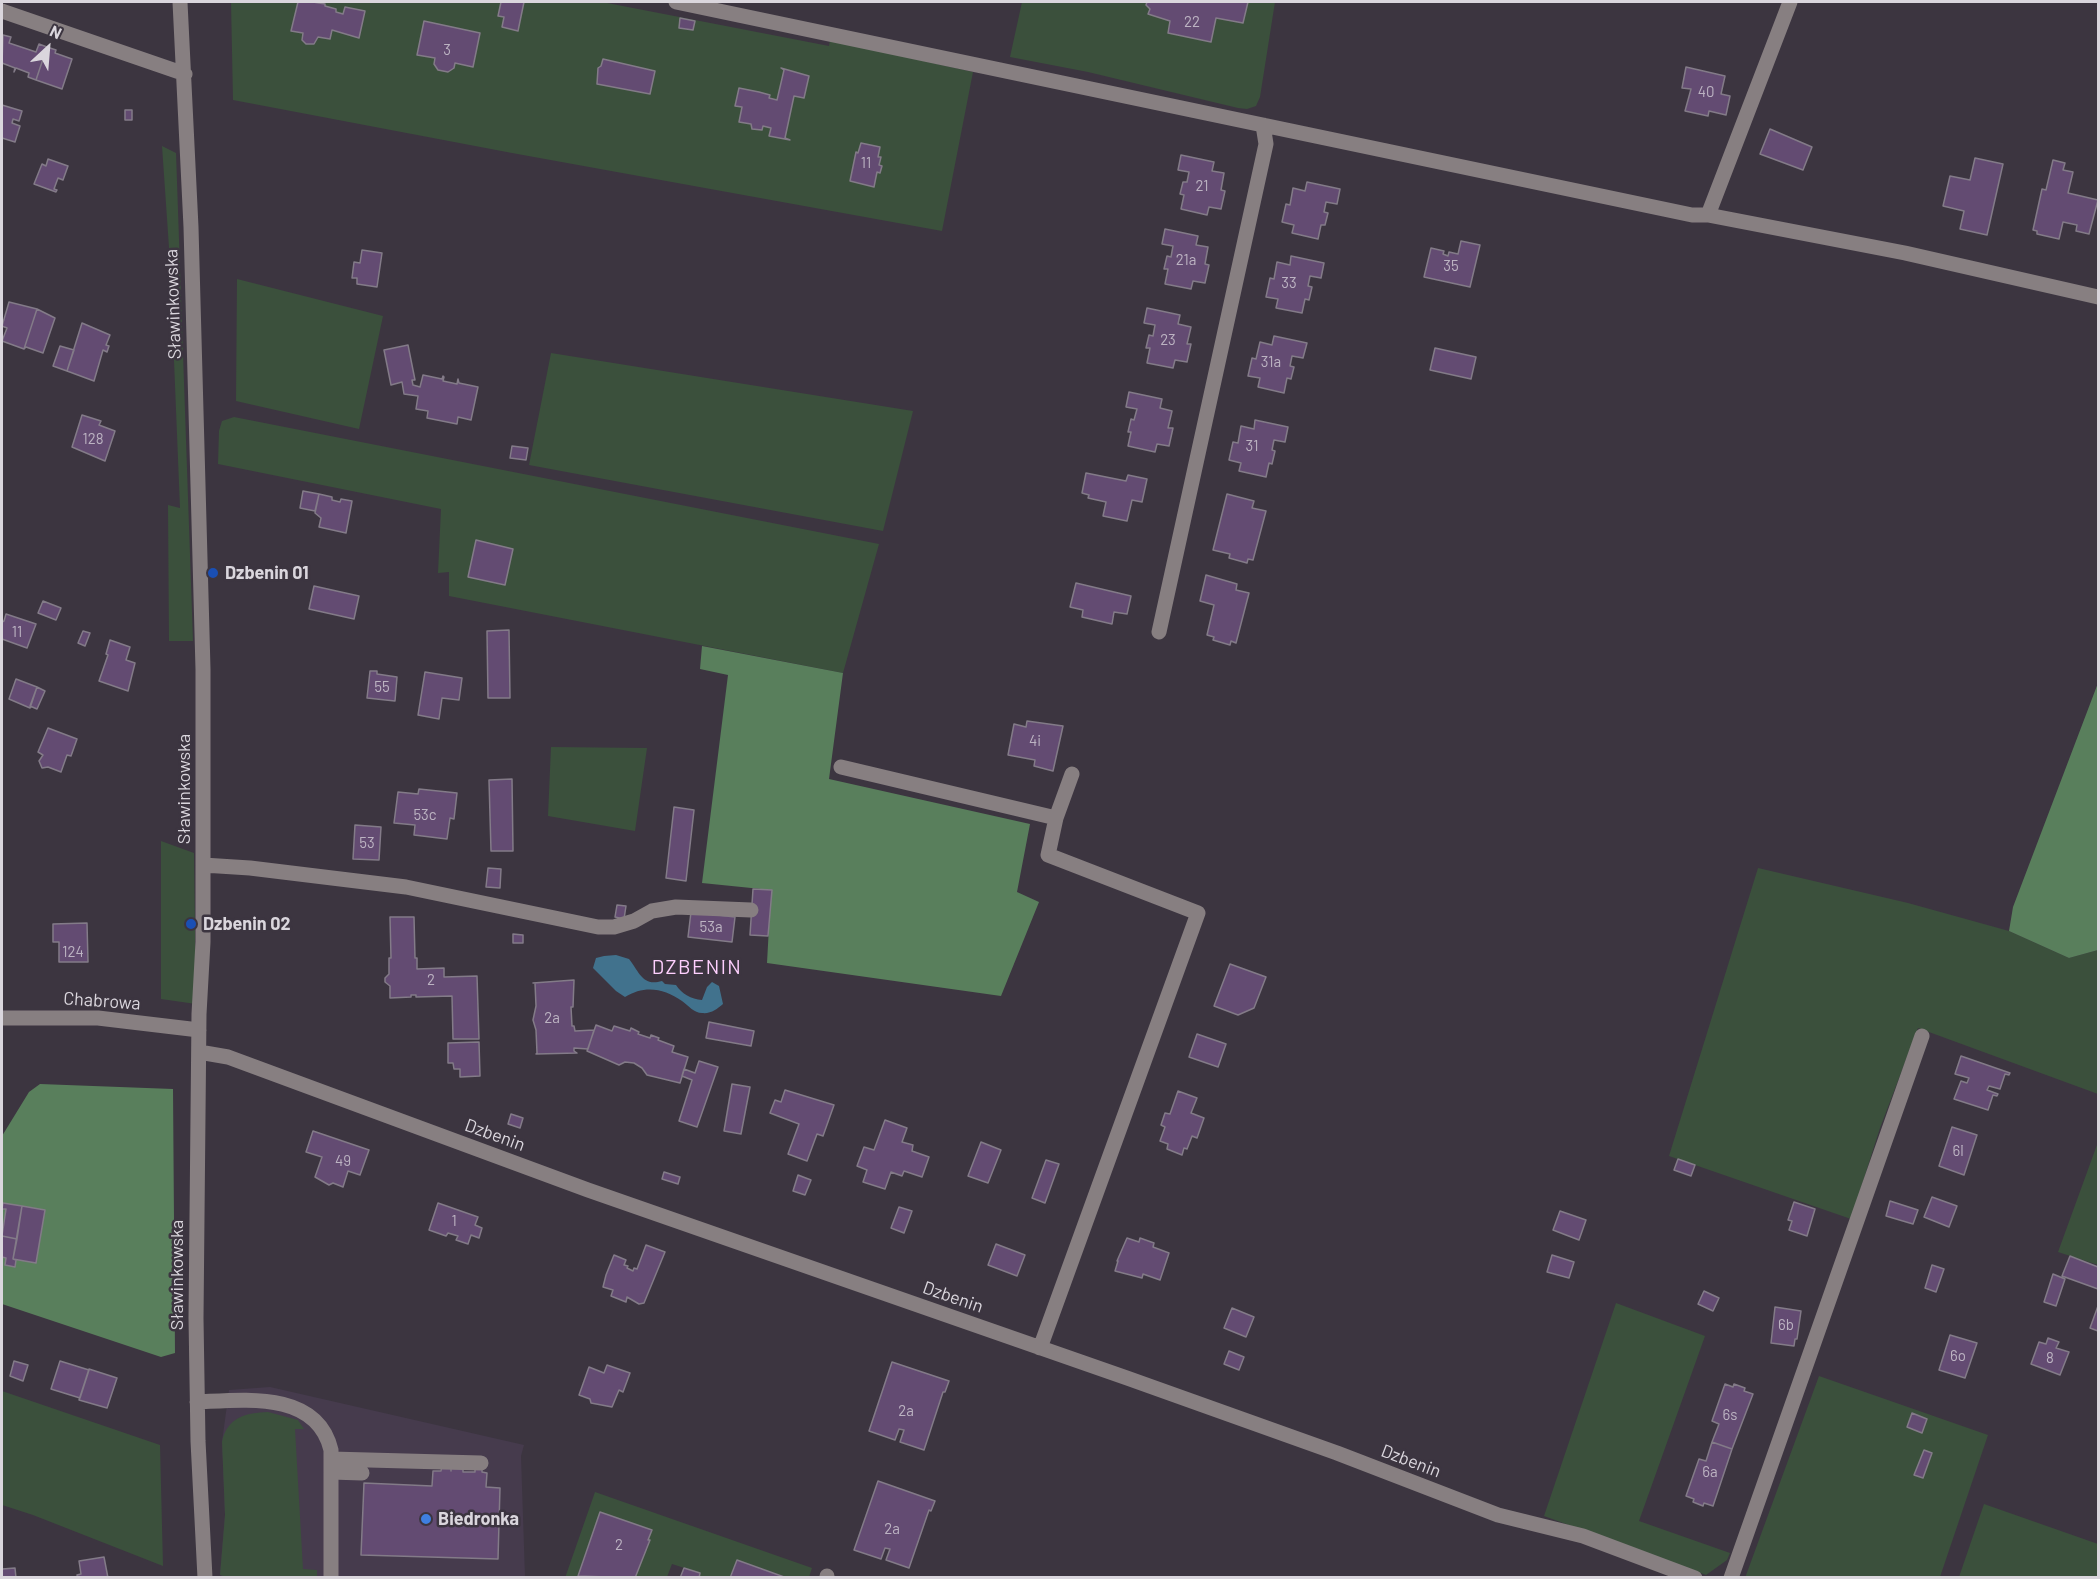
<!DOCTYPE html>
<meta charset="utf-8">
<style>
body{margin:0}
#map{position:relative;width:2100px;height:1579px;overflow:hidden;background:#3c3540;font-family:Barlow,sans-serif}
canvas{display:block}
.frame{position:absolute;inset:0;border:3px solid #dad6dd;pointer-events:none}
.north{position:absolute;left:18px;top:18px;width:60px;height:60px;-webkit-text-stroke:4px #3c3540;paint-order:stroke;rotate:26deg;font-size:16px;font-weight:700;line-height:24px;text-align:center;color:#dad6dd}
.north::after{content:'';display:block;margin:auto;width:21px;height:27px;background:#dad6dd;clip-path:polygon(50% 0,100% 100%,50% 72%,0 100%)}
</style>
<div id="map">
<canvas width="2100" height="1579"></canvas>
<div class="frame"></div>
<div class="north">N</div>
</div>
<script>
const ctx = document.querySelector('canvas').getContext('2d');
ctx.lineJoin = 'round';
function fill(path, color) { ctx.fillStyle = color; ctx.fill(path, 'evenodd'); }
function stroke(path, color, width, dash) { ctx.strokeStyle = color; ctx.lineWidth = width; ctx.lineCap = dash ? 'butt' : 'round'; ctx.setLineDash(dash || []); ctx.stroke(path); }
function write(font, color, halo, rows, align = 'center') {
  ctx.font = font + ' Barlow,sans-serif'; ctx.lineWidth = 5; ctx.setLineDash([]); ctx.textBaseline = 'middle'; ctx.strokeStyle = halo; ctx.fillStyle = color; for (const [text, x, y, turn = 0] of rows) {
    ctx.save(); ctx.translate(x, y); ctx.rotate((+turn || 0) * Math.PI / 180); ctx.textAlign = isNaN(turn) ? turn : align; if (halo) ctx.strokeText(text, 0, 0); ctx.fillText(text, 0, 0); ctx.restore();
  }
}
fill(new Path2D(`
 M270 1387 524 1445 521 1456 525 1577 230 1578 220 1575 225 1515 222 1442 229 1390Z`), '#463b4d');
fill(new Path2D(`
 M231 2H602L829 46 830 40 973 72 942 231 512 153 233 100Z
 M1022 2H1275L1260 97 1256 106 1247 109 1238 108 1088 72 1010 57Z
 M162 146 176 153 193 641H169L168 505 180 508 170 262Z
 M237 279 383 316 359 429 236 401Z
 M551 353 913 411 883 531 529 465Z
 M234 417 879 544 843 673 449 596V572L438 573 441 509 218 464 219 431 222 421Z
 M551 747 647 748 635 831 548 816Z
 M161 841 194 853 196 1004 161 999Z
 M1758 868 1908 903 2009 931 2069 958 2098 950V1094L1918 1028 1880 1128 1851 1219 1669 1156Z
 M2098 1142V1265L2058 1252Z
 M1616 1303 1705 1336 1639 1521 1730 1553 1727 1560 1706 1575 1544 1516Z
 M1819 1376 1988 1435 1940 1577 1745 1578Z
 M2 1391 160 1445 163 1566 33 1515 2 1505Z
 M268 1412 298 1420 304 1429H295L303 1569 317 1570V1577L230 1578 220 1575 225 1515 222 1442C227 1417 246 1413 268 1412Z
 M595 1492 812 1568 809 1577H787L737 1560 730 1577H699L700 1573 672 1564 667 1577H635L645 1549 647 1550 650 1541 648 1540 652 1530 600 1512 577 1577 565 1578Z
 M1984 1504 2098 1544V1577H1959Z`), '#3b503c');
fill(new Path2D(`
 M702 646 843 673 829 779 1030 824 1017 892 1039 902 1001 996 767 963 771 890 702 883 728 675 700 669Z
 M2098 683V950L2069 958 2009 931 2013 907Z
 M40 1084 173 1089 175 1353 161 1357 2 1304V1136L29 1092Z`), '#597f5c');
fill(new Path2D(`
 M616 955 629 959C639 971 642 987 662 981L665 984 676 985C682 994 691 999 702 1000L707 987 712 982 719 986 723 1004C717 1009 711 1014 702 1013 694 1013 689 1006 682 1001 664 988 644 985 625 997L616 991 593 968 596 958 604 956Z`), '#41728d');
const building = new Path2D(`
 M298 2H313L325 4V6L336 9V12L343 14 345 7 365 11 359 38 332 30 330 39 318 37 314 44H306L302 40 303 33 291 31Z
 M501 2H524L518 31 502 27 504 17 498 16Z
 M1147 2H1248L1243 23 1216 18 1211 42 1168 33 1170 21 1148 14 1150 9 1146 5Z
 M680 18 695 21 693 30 679 28Z
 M424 21 480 33 473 67 455 63 454 68 448 72 438 70 434 64 435 58 417 55Z
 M3 35 11 37 9 43 36 52 39 44 47 47 36 80 28 77 29 73 16 68 14 72 15 68 2 63V65Z
 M47 47 56 50 55 53 72 59 62 89 36 80Z
 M603 59 655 71 650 94 597 84 598 68 601 66Z
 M1686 67 1725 76 1721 94 1730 96 1726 115 1709 111 1708 116 1685 111 1691 89 1682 88Z
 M781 68 809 76 804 98 794 96 785 138 790 140 769 136 771 128 763 126 762 130 752 129 751 124 739 122 742 107 735 106 739 88 759 92 770 95 769 98 777 100 784 70Z
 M2 105 22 111 19 121 13 119 12 123 20 126 15 142 2 138Z
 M125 110H132V120H125Z
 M1770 129 1812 147 1803 170 1760 154Z
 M861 143 880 147 878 157H881L879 165 882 166 880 173 877 172 874 187 850 181 856 152 858 153Z
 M1181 155 1214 162 1212 171 1224 173 1221 190 1225 191 1221 209 1209 207 1207 215 1181 209 1184 195 1180 194 1183 182H1187L1189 172 1178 170Z
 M1975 158 2003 164 1987 235 1960 229 1964 211 1943 206 1950 176 1970 180Z
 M48 159 68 166 63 180 58 178 54 189 57 190 56 192 34 184 42 164 46 166Z
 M2053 160 2065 163 2063 170 2073 172 2068 193 2098 200 2089 234 2076 231 2077 225 2063 222 2059 239 2037 234V231L2033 230 2042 189 2046 190Z
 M1307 182 1340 189 1337 204 1326 202 1324 212 1328 213 1325 225H1321L1318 239 1292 233 1294 225 1282 222 1286 204 1290 205 1293 188 1305 191Z
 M1165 229 1198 236 1196 245 1208 247 1205 264 1209 265 1205 283 1193 281 1191 289 1165 284 1168 269H1164L1167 256 1171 257 1173 246 1162 244Z
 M1461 241 1480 245 1470 287 1424 277 1431 248 1444 251 1443 254 1448 256 1449 252 1458 254Z
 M362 250 382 253 377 287 357 284V278H352L354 262 360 263Z
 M1291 256 1324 263 1321 278 1310 276 1308 286 1312 287 1309 300 1305 299 1302 313 1276 308 1278 299 1266 297 1270 278 1274 279 1277 262 1290 265Z
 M9 302 37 309 24 349 2 341 7 328 2 326Z
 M1147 308 1180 315 1178 324 1191 327 1187 344H1191L1187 362 1175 360 1173 368 1147 363 1150 348H1146L1149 335 1153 336 1155 325 1144 323Z
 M37 309 55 318 43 353 26 347 24 349Z
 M82 323 110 335 106 345 109 346 107 352 103 350 94 381 67 371Z
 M1274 336 1307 343 1303 358 1292 356 1290 366 1294 367 1291 379 1287 378 1284 393 1258 387 1260 378 1248 376 1252 358 1256 359 1260 342 1272 345Z
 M408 345 415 380H412L413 385 420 387 423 375 442 379 443 376 444 377 443 381 457 384 458 379 459 383 478 387 471 420 458 417 457 424 427 418 428 411 416 409 418 396 404 394 402 382 391 385 384 350Z
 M60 346 74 350 67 371 53 366Z
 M1435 348 1476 357 1471 379 1430 370Z
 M1129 392 1162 399 1160 408 1172 411 1168 428H1173L1169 446 1157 444 1155 452 1128 446 1131 432H1128L1131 419 1134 420 1137 409 1126 407Z
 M82 415 101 421 99 425 115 431 105 461 72 447Z
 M1255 420 1288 427 1285 442 1274 440 1272 450 1275 451 1272 464 1269 463 1266 477 1239 471 1241 463 1229 460 1233 442 1238 443 1241 426 1254 429Z
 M512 446 528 448 526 460 510 458Z
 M1086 473 1126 481 1128 475 1147 479 1142 502 1132 500 1127 521 1103 516 1106 502 1088 498 1089 495 1082 493Z
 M303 491 319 494 315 511 300 508Z
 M319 494 332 497V500L340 502 341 499 352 501 346 533 319 527 321 518 315 513Z
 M1227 494 1254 501 1252 508 1266 511 1253 560 1248 559 1247 563 1229 558 1230 554 1213 550Z
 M476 540 513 549 505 585 468 577Z
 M1206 575 1237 584 1236 590 1249 593 1236 643 1231 641 1230 645 1213 640 1214 637 1207 635 1214 605 1200 601Z
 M1076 583 1131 596 1127 614 1114 612 1112 624 1082 617 1083 610 1070 607Z
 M314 586 359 596 354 619 309 609Z
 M43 601 61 608 56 620 38 613Z
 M6 614 36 624 27 648 2 639V622L4 621Z
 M509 630 510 698H488L487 631Z
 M83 631 90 633 85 646 78 643Z
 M110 640 130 647 126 660 135 663 128 691 99 681 108 655 106 654Z
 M370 671H377V674L397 677 395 701 367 698Z
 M425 672 462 678 459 700 442 698 439 719 418 715Z
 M16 679 37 687 30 708 9 699Z
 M37 687 45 691 37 709 30 706Z
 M1027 721 1063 726 1053 771 1034 766 1035 760 1008 755 1014 724 1026 727Z
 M48 728 77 739 71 756 67 755 61 772 48 767 42 768 39 761 43 755 38 752Z
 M512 779 513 851H491L489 780Z
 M419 789 457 793 454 819 450 818 447 839 414 835 415 825 394 823 398 792 418 794Z
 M674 807 694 810 686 881 666 878Z
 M355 825 381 827 379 860 353 859Z
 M488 868 501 869 500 888 486 887Z
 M753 889 772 890 768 936 750 935Z
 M617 905 626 906 624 919 615 917Z
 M691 912 735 917 732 942 688 937Z
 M390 917H414L415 958H417V969L444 968V977L477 976 479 1039H453L452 996 416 997V995H411V997L390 998V986L385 982V978L389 974V958H391Z
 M87 923 88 962H59V942H53V924Z
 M513 934 523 935V943H513Z
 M1230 964 1266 977 1254 1008 1238 1015 1214 1006Z
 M574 980 573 1007H571L572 1026H574L575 1031 594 1030 588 1049 574 1048V1051L577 1053 536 1054 537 1053 536 1030 533 1020 536 1006 535 983H533Z
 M709 1022 754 1031 751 1046 706 1038Z
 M596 1025 612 1031 614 1026 630 1031 631 1028 639 1032 638 1034 650 1038 651 1035 659 1038 658 1040 674 1046 672 1052 688 1057 680 1083 647 1075 642 1068 634 1063 625 1062 619 1065 587 1051Z
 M1197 1034 1226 1044 1218 1067 1189 1057Z
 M479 1042 480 1076 460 1077V1069H454L453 1063H448V1043Z
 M1961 1056 2010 1073 2009 1075 2005 1074 2000 1089 1989 1086 1987 1090 1998 1094 1997 1096 1993 1095 1988 1110 1954 1099 1961 1081 1967 1083 1969 1078 1955 1074Z
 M699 1061 718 1067 697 1127 679 1121 692 1080 682 1076 684 1069 695 1073Z
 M732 1084 750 1087 741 1134 724 1131Z
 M785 1090 834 1105 823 1136 817 1134 807 1161 788 1154 799 1124 770 1113 775 1100 781 1102Z
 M1178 1091 1197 1098 1191 1113 1204 1118 1197 1138 1192 1136 1187 1149 1184 1148 1182 1155 1167 1149 1168 1144 1160 1141 1165 1127 1161 1125 1165 1113 1170 1114Z
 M511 1114 523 1118 520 1128 508 1124Z
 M885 1120 907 1128 902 1142 913 1145 912 1151 929 1157 922 1177 904 1171 902 1176 891 1172 885 1189 863 1182 867 1170 857 1166 864 1147 874 1150Z
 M1952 1127 1977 1135 1964 1175 1939 1166Z
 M313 1131 369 1150 360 1175 348 1171 343 1187 333 1183 329 1185 315 1177 322 1157 306 1152Z
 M981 1142 1001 1150 988 1183 968 1176Z
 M1678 1159 1695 1165 1691 1176 1674 1170Z
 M1046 1160 1059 1164 1045 1203 1032 1198Z
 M664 1172 680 1177 678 1184 662 1179Z
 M798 1175 811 1180 805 1195 793 1191Z
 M1932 1197 1957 1206 1949 1227 1924 1217Z
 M1890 1201 1918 1210 1913 1224 1886 1216Z
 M1794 1202 1815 1209 1807 1236 1789 1230 1792 1221 1788 1220Z
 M3 1203 22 1206 17 1239 2 1236 6 1209H2Z
 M438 1203 478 1217 475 1225 482 1228 479 1238 471 1235 468 1244 456 1240 458 1236 448 1233 446 1236 429 1230Z
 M22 1206 45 1210 36 1263 13 1259Z
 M899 1207 912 1211 904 1233 891 1228Z
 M1560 1211 1586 1220 1579 1240 1553 1230Z
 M2 1236 17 1239 13 1259 16 1260 15 1267 5 1265 6 1258 2 1257Z
 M1127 1238 1139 1242 1140 1238 1154 1243 1153 1247 1169 1253 1160 1280 1143 1274 1142 1278 1115 1271 1118 1261H1117Z
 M996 1244 1025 1255 1017 1276 988 1265Z
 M646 1245 665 1252 644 1303 639 1304 627 1297 626 1302 611 1296 613 1290 603 1287 606 1275 614 1255 626 1260 624 1265 628 1266 627 1268 633 1271 634 1268 637 1269Z
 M1552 1255 1574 1262 1569 1278 1547 1272Z
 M2070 1256 2098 1267V1289L2062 1276Z
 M1932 1265 1944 1269 1936 1292 1925 1288Z
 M2053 1274 2065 1279 2056 1306 2044 1302Z
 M1704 1291 1719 1298 1713 1311 1698 1304Z
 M2098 1306V1331L2090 1328Z
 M1775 1307 1801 1311 1797 1339H1795L1794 1346 1771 1343Z
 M1232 1308 1254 1317 1246 1337 1224 1328Z
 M1950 1335 1977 1343 1965 1378 1939 1370Z
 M2048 1338 2059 1342 2056 1348 2069 1352 2060 1375 2031 1364 2039 1342 2046 1344Z
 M1229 1351 1244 1357 1239 1370 1224 1364Z
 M14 1361 28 1365 23 1381 10 1376Z
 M60 1361 89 1370 80 1398 51 1389Z
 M892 1362 949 1381 945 1392H943L924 1450 900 1442 904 1430 899 1429 895 1440 869 1431Z
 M607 1365 630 1373 623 1392 619 1390 612 1407 591 1403 590 1399 579 1395 589 1367 604 1373Z
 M89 1369 117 1378 107 1408 79 1400Z
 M1725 1384 1733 1387 1734 1384 1745 1388 1744 1391 1753 1394 1732 1449 1712 1442 1719 1424 1712 1421Z
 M1912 1413 1927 1419 1922 1433 1907 1427Z
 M1712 1442 1732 1449 1713 1506 1704 1503 1703 1506 1693 1502 1694 1499 1686 1496 1699 1459 1706 1461Z
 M1924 1450 1932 1453 1923 1478 1914 1475Z
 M442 1465 451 1466V1471V1467H463V1472H475V1468H482V1472L487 1473 486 1487 500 1488 498 1559 361 1555 364 1483 432 1486 433 1471H441Z
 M878 1481 935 1501 931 1511 929 1510 909 1568 886 1560 890 1549 885 1548 881 1559 854 1550Z
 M600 1512 652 1530 648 1540H650L635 1578 578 1576Z
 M104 1557 108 1578H78L77 1575 81 1574 79 1561Z
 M737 1560 787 1578H730Z
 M15 1568 16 1578H2V1569Z
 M684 1568 700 1573 699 1578H680Z`);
fill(building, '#634b72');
stroke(building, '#837b88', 1.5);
stroke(new Path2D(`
 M180 2 191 227 203 669V942L199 1014 196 1318 198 1441 205 1578
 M676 2 1692 215H1708L1905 253 2098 297
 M2 11 185 74
 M1708 215 1790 2
 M1159 632 1266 144 1263 125
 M841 767 1056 818
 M203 865 250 868 406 887 598 927H614L634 921 652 911 676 907 751 910
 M2 1018H98L199 1030
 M199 1052 228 1057 588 1190 1127 1378 1337 1453 1498 1515 1583 1536 1695 1578
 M1040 1348 1198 913 1048 855 1056 818 1072 774
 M197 1402C243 1400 317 1390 331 1450V1578
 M331 1459 481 1463
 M331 1472 362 1473
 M827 1578V1576
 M1731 1578 1922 1036`), '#877f81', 15);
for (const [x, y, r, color] of [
 [213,573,6,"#1a4fb4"],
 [191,924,6,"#1a4fb4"],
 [426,1519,6,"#3f7fe0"]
]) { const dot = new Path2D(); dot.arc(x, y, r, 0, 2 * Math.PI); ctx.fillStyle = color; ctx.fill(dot); stroke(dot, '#3c3540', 2); }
write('15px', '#bcb3c2', null, [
 ["22",1192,22],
 ["3",447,50],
 ["40",1706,92],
 ["11",866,163],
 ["21",1202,186],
 ["21a",1186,260],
 ["35",1451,266],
 ["33",1289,283],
 ["23",1168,340],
 ["31a",1271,362],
 ["128",93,439],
 ["31",1252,446],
 ["11",17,632],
 ["55",382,687],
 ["4i",1035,741],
 ["53c",425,815],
 ["53",367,843],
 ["53a",711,927],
 ["124",73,952],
 ["2",431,980],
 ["2a",552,1018],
 ["6l",1958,1151],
 ["49",343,1161],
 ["1",454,1221],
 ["6b",1786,1325],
 ["6o",1958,1356],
 ["8",2050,1358],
 ["2a",906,1411],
 ["6s",1730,1415],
 ["6a",1710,1472],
 ["2a",892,1529],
 ["2",619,1545]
]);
write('18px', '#dad6dd', '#3c3540', [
 ["Sławinkowska",173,304,-92],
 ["Sławinkowska",184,789,-90],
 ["Chabrowa",102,1001,4],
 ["Dzbenin",495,1135,20],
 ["Sławinkowska",177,1275,-90],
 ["Dzbenin",953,1297,19],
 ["Dzbenin",1411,1461,21]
]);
write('bold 18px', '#dad6dd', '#3c3540', [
 ["Dzbenin 01",225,573],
 ["Dzbenin 02",203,924],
 ["Biedronka",438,1519]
], 'left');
ctx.letterSpacing = '1.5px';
write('20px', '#fed0fe', '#3c3540', [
 ["DZBENIN",697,967]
]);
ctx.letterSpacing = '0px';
</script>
